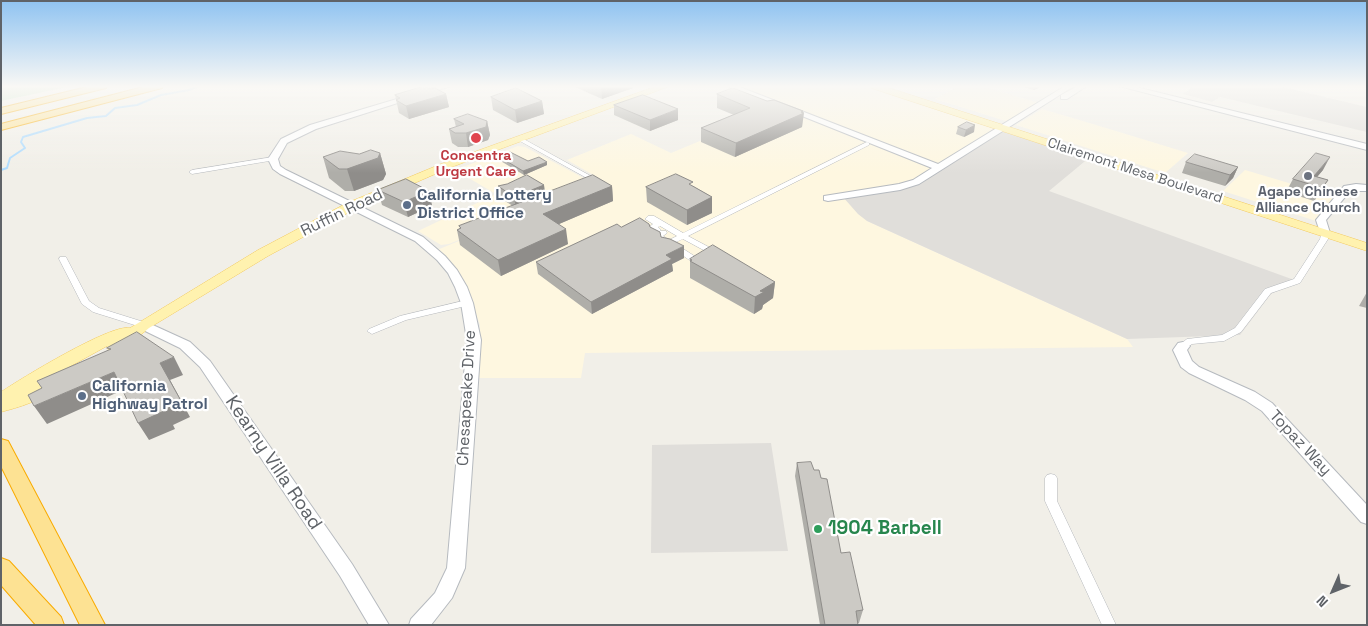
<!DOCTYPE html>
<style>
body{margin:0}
#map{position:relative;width:1368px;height:626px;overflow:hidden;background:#f1efe8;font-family:"Space Grotesk",sans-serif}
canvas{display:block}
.frame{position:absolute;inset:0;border:2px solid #5f6368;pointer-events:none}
.north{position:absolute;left:1308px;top:566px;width:50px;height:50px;-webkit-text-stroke:4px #fff;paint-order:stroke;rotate:226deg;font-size:14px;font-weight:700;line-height:20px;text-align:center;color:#5f6368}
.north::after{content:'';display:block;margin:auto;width:18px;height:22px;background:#5f6368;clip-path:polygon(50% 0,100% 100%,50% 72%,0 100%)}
</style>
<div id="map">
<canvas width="1368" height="626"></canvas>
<div class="frame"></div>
<div class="north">N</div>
</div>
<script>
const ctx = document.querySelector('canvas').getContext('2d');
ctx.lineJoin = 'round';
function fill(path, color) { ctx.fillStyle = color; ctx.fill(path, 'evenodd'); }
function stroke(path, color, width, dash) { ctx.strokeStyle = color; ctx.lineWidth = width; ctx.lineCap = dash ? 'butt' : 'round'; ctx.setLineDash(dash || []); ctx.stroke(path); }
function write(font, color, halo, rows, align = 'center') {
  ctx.font = font + ' "Space Grotesk",sans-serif'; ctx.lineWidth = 4.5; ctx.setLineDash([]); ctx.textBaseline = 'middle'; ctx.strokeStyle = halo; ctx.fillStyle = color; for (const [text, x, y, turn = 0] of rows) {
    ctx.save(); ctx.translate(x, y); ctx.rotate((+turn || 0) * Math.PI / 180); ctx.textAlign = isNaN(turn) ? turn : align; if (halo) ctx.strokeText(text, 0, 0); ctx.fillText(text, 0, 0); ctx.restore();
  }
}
fill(new Path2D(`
 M733 86H872L1005 129 931 176 909 187 867 221 1127 339 1133 347 585 353 581 378H477L480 325 464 281 437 250 604 181 567 160 631 134 671 153 782 107 775 102Z
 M959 86H981L1039 103 1009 122 935 99Z
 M1042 109 1106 128 1188 153 1165 173 1016 125Z
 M518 146 525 147 595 184 449 244 441 245 418 231 496 194 455 170Z
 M1245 170 1336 197 1316 221 1223 191Z`), '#fef7e0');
fill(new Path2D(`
 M1194 86H1279L1367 107V132L1220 97 1212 102 1183 94Z
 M1005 129 1090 157 1049 191 1297 281 1271 294 1240 335 1127 339 867 221 858 214 843 197 909 187 931 176Z
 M771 443 788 551 651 553 652 445Z`), '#e0deda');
fill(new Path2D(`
 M1 86H72L1 101Z`), '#c5e8c5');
stroke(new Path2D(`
 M1 170 7 168 10 158 25 148 21 142 23 137 87 118 106 116 115 108 137 105 161 95 189 90 199 86`), '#aadaff', 2);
const street = new Path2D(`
 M520 137 598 180 599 181 598 182H594L518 140V138Z
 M867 142 869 143V145L688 236 720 253C691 278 688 249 662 247L661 245 663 243 651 237 653 235 649 232 652 230 649 227 653 224 645 219 648 216H654L683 233ZM660 226 677 236 669 240 663 236 667 233 666 231H660L661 230 658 227ZM683 239 709 253 699 259 674 243Z
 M273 157 276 159 275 160 192 174 189 172 192 170Z
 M1322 231H1328V239L1300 283 1271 293 1241 332 1224 341 1192 344 1186 348H1180L1178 346 1187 339 1222 335 1235 328 1265 289 1294 279 1320 239Z
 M60 257H66L67 259 89 301 99 308 147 323 148 325 147 327H141L93 312 82 304 59 259Z
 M467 300 470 301 471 303 470 305 406 320 372 334 367 331 369 329 400 316Z
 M1051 474 1055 475 1057 478V501L1116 625H1102L1045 501V478L1047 475Z`);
const secondary = new Path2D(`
 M440 86H451L316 129 287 143 278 159 280 166 286 170 423 237 445 256 457 270 467 287 473 303 481 340 465 568 452 598 431 625H409L411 619 435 593 447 568 467 340 461 303 455 287 448 273 437 260 415 241 280 174 273 169 268 159 281 139 310 125Z
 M727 86H737L938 164 1065 86H1074L919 184 900 190 828 201 824 200V196L899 184 913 180 932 168Z
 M1078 86H1087L1067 99H1061V95Z
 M1119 86H1132L1367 144V150Z
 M1356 184 1367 185V191H1350L1326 220 1330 233 1329 235H1321L1316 220 1344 186Z
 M144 321 190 342 210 361 352 564 389 625H369L340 576 200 367 180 348 139 328 138 325Z
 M1183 342 1190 346 1187 350 1192 361 1199 367 1255 392 1272 403 1367 505V524L1361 522 1262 411 1245 400 1189 373 1181 367 1173 350 1178 343Z`);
const primary = new Path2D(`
 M657 86H670L449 168 355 209 268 256 149 328 121 351 115 352 109 351 107 346 40 383 46 381 52 383 54 387C46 400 16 408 1 412V392C20 379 112 323 130 328L258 250 347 203 441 164Z
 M870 86H883L1367 243V251L871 88Z`);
const highway = new Path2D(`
 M91 86H107L106 88 1 114V108Z
 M147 86H163L162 88 1 130V124Z
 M1 439 8 441 105 625H80L1 466Z
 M1 558 9 561 61 617 64 625H36L1 585Z`);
stroke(street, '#b5b8bc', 1);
stroke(secondary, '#b6babf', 2);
stroke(primary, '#f2c960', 1);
stroke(highway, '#f9ab00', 2);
fill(street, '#fff');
fill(secondary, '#fff');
fill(primary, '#fff2af');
fill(highway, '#fde293');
fill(new Path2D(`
 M573 86H633V88L602 99Z
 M1022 86H1040V87L1034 90 1023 87Z
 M431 89 446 94 449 107 409 119 399 113 395 95Z
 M717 94 767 101 803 111 802 127 735 157 701 142V128L734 115 717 108Z
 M491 97 542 101 544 114 517 123 493 110Z
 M614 105 678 120 650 131 614 115Z
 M454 119 487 121 490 135 488 140 468 147H458L452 143 449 129 456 127Z
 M958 127 974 132 964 137 956 134Z
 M380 153 386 174 383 180 354 191H345L329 178 323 157Z
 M498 156 528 161 547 165 524 175 499 160Z
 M1186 162 1238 167 1233 178 1225 186 1182 173Z
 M1323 170 1317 177 1328 180 1320 193 1314 201 1286 192 1293 179Z
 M544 185 545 194 612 186 613 201 559 224 568 244 501 276 460 245 457 230 460 228 459 226 513 206 500 198 498 186Z
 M693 186 712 197V213L687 225 647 202 646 187Z
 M378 190 429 191 432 206 408 217 382 205Z
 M621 227H650L684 258 672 264 673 271 592 314 538 274 536 262Z
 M690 259 775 282 773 298 763 305 762 309 754 314 690 278Z
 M1367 292V308L1359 306Z
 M797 463 821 478 841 553 863 610 859 623H858V625H820L795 476Z`), '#afaea9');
fill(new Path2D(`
 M601 86H633V88L602 99Z
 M1037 86H1040V87L1034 90 1035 87Z
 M446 94 449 107 409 119 406 106Z
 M542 101 544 114 517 123 515 110Z
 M678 109V120L650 131V120Z
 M803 111V114L804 113 802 127 735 157 736 143Z
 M487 121 490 135 488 140 468 147 466 133Z
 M975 125 974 132 964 137 966 130Z
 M380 153 386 174 383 180 354 191 347 169Z
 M1330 157 1323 170 1311 184 1314 176Z
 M547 162V165L524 175 523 171Z
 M1238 167 1233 178 1225 186 1230 175Z
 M1328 180 1320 193 1314 201 1322 188Z
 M544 185 545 196 516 208 514 197Z
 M612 186 613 201 545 230 543 214Z
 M429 191 432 206 408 217 404 202Z
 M712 197V213L687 225V210Z
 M566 229 568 244 501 276 498 260Z
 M684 246V258L672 264 673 271 592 314 591 302 666 255Z
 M775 282 773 298 763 305 762 309 754 314 755 297 760 291Z
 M174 357 183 375 170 380 190 417 173 425 175 429 149 440 138 423 162 407 160 363Z
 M114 372 125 389 47 424 34 406Z`), '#8f8d8a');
const building = new Path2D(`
 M425 86 431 89 435 88 446 94 406 106 396 100 400 98 395 95Z
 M516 88 542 101 515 110 491 97Z
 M733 88 767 101 774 100 803 111 801 112 804 113 736 143 701 128 750 108 717 94Z
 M643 95 678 109 650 120 614 105Z
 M468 114 487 121 486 127 466 133H455L449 129 464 124 454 119Z
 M967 122 975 125 966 130 958 127Z
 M371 150 380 153 378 158 347 169H339L323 157 340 151 359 154Z
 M510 152 528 161 539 157 547 162 523 171 498 156Z
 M1316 153 1330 157 1314 176 1328 180 1322 188 1293 179Z
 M1195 154 1238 167 1230 175 1186 162Z
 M676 174 693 182 689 184 712 197 687 210 646 187Z
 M527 175 544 185 514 197 498 186 507 184Z
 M593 175 612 186 543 214 566 229 498 260 457 230 461 228 459 226Z
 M406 179 429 191 404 202 378 190Z
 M640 218 649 224 650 227 660 232 661 237 670 239 684 246 666 255 672 259 591 302 536 262 617 224 621 227Z
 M713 245 775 282 760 291 764 292 755 297 690 261 692 260 690 259Z
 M137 332 174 357 160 363 180 399 162 407 164 411 138 423 114 372 34 406 28 395 42 388 37 381 111 349 107 348Z
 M811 462 814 470H819L821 478 827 479 841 553 850 552 863 610 856 611 858 625H825L797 463Z`);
fill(building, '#cccac5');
stroke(building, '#8f8d8a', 1);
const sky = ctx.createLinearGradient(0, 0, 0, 173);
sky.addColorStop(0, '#8fc3f1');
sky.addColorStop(0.5, '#f9f8f5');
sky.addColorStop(1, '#f9f8f500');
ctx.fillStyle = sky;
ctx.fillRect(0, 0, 1368, 173);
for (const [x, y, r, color] of [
 [476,138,6,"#e0444e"],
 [1308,176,5,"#6b7280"],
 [407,205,5,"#5c6f8a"],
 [82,396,5,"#5c6f8a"],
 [818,529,5,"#2e9e5b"]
]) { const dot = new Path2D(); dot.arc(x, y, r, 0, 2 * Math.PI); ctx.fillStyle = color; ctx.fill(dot); stroke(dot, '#fff', 2); }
write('bold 14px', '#be3a42', '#fff', [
 ["Concentra",476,156],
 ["Urgent Care",476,172]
]);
write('14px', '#5f6368', '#fff', [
 ["Clairemont Mesa Boulevard",1135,171,18]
]);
write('bold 14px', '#5b616d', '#fff', [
 ["Agape Chinese",1308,192],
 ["Alliance Church",1308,208]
]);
write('bold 16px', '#4e5e75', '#fff', [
 ["California Lottery",417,196],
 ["District Office",417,214],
 ["California",92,387],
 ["Highway Patrol",92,405]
], 'left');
write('16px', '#5f6368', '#fff', [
 ["Ruffin Road",342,213,-26],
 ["Chesapeake Drive",467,398,-87],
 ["Topaz Way",1300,443,47]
]);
write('19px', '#5f6368', '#fff', [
 ["Kearny Villa Road",273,463,56]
]);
write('bold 19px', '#27864d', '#fff', [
 ["1904 Barbell",828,529]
], 'left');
</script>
